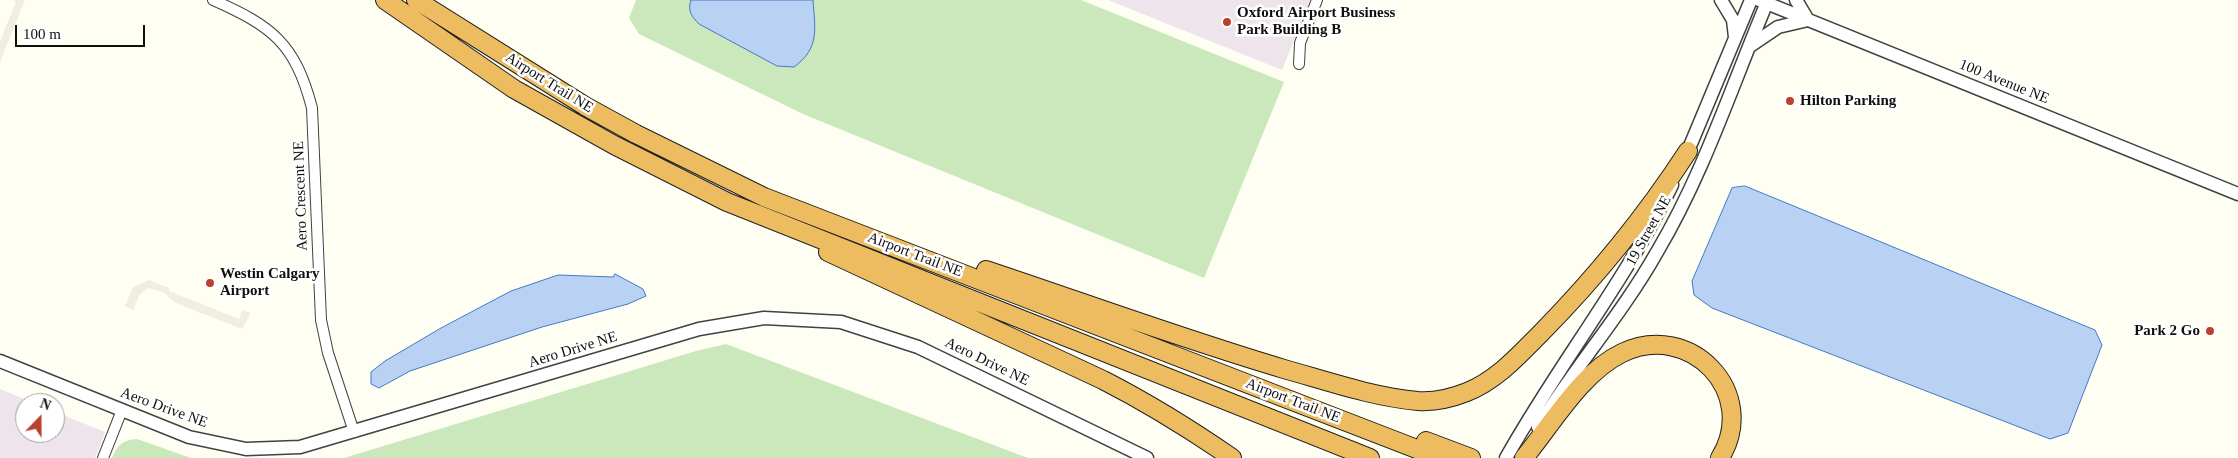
<!DOCTYPE html>
<style>
body{margin:0}
#map{position:relative;width:2238px;height:458px;overflow:hidden;background:#fefef2;font-family:Georgia,serif}
canvas{display:block}
.north{position:absolute;left:15px;top:393px;width:50px;height:50px;box-sizing:border-box;background:#fff;border:1px solid #9f9f9f;border-radius:50%;rotate:22deg;font-size:14px;font-weight:700;line-height:20px;text-align:center;color:#0f0f0f}
.north::after{content:'';display:block;margin:auto;width:18px;height:22px;background:#b8412d;clip-path:polygon(50% 0,100% 100%,50% 72%,0 100%)}
.scale{position:absolute;left:15px;top:25px;width:130px;height:22px;box-sizing:border-box;border:2px solid #0f0f0f;border-top:0;padding-left:6px;font-size:15px;line-height:18px;white-space:nowrap;color:#0f0f0f;-webkit-text-stroke:4px #fff;paint-order:stroke}
</style>
<div id="map">
<canvas width="2238" height="458"></canvas>
<div class="north">N</div>
<div class="scale">100 m</div>
</div>
<script>
const ctx = document.querySelector('canvas').getContext('2d');
ctx.lineJoin = 'round';
function fill(path, color) { ctx.fillStyle = color; ctx.fill(path, 'evenodd'); }
function stroke(path, color, width, dash) { ctx.strokeStyle = color; ctx.lineWidth = width; ctx.lineCap = dash ? 'butt' : 'round'; ctx.setLineDash(dash || []); ctx.stroke(path); }
function write(font, color, halo, rows, align = 'center') {
  ctx.font = font + ' Georgia,serif'; ctx.lineWidth = 5; ctx.setLineDash([]); ctx.textBaseline = 'middle'; ctx.strokeStyle = halo; ctx.fillStyle = color; for (const [text, x, y, turn = 0] of rows) {
    ctx.save(); ctx.translate(x, y); ctx.rotate((+turn || 0) * Math.PI / 180); ctx.textAlign = isNaN(turn) ? turn : align; if (halo) ctx.strokeText(text, 0, 0); ctx.fillText(text, 0, 0); ctx.restore();
  }
}
fill(new Path2D(`
 M1108 0H1310L1282 70Z
 M0 389 34 403H25V433H55V412L105 432 95 458H0Z`), '#ede4ec');
fill(new Path2D(`
 M636 0H1081L1284 82 1204 278 803 114 639 34 629 18Z
 M726 344 1028 458H344L696 351Z
 M137 439 191 458H112C117 445 123 440 137 439Z`), '#cae8bc');
fill(new Path2D(`
 M13 0H25L0 62V41L16 2Z
 M149 280 169 288V291L239 319 242 310 251 313 242 329 176 303 163 292 148 288 140 294 133 310 125 306 133 287Z`), '#efeee0');
const water = new Path2D(`
 M691 0H813C815 29 820 48 794 67L777 66 699 24C692 17 687 11 691 0Z
 M1745 186 2095 330 2102 345 2068 433 2050 439 1712 308 1694 295 1692 281 1732 188Z
 M615 274 643 289 646 296 628 304 542 327 410 371 379 388 371 384V372L385 361 441 328 511 291 558 275 613 277Z`);
fill(water, '#b9d2f3');
stroke(water, '#4379c7', 1);
const minor = new Path2D(`
 M213 0C272 26 295 43 312 108L321 320 328 353 354 432
 M1299 64 1300 43 1317 0
 M103 458 122 410`);
const tertiary = new Path2D(`
 M1721 0 1733 20 1735 37
 M1759 0 2238 194
 M1796 0 1808 20
 M1750 46 1778 27 1808 20
 M1685 158 1751 0
 M0 361 189 437 246 449 300 447 699 329 764 318 841 322 918 347 1147 458
 M1538 427C1575 367 1622 314 1657 252 1704 173 1732 85 1768 0
 M1506 458C1558 365 1626 281 1672 185`);
const motorway = new Path2D(`
 M385 0 514 89 614 145 727 202 1370 458
 M416 0 585 106 636 134 764 197 1440 458
 M828 252 1103 380C1148 403 1190 429 1232 458
 M986 270C1085 303 1183 339 1284 369 1327 381 1373 397 1418 401 1434 402 1452 398 1467 392 1497 380 1519 355 1541 333 1597 276 1645 217 1688 151
 M1426 441 1471 458
 M1524 458C1552 424 1582 372 1622 353 1690 320 1760 393 1720 458`);
stroke(minor, '#424242', 12);
stroke(tertiary, '#424242', 15);
stroke(motorway, '#202020', 20);
stroke(minor, '#fff', 10);
stroke(tertiary, '#fff', 12);
stroke(motorway, '#edbc61', 18);
for (const [x, y, r, color] of [
 [1227,22,5,"#b8412d"],
 [1790,101,5,"#b8412d"],
 [210,283,5,"#b8412d"],
 [2210,331,5,"#b8412d"]
]) { const dot = new Path2D(); dot.arc(x, y, r, 0, 2 * Math.PI); ctx.fillStyle = color; ctx.fill(dot); stroke(dot, '#fff', 2); }
write('bold 15px', '#0f0f0f', '#fff', [
 ["Oxford Airport Business",1237,13],
 ["Park Building B",1237,30],
 ["Hilton Parking",1800,101],
 ["Westin Calgary",220,274],
 ["Airport",220,291],
 ["Park 2 Go",2200,331,"right"]
], 'left');
write('15px', '#0f0f0f', '#fff', [
 ["100 Avenue NE",2004,82,22],
 ["Airport Trail NE",549,83,32],
 ["Aero Crescent NE",301,196,-92],
 ["19 Street NE",1649,231,-61],
 ["Airport Trail NE",915,255,21],
 ["Aero Drive NE",573,350,-17],
 ["Aero Drive NE",987,362,26],
 ["Airport Trail NE",1293,401,21],
 ["Aero Drive NE",164,408,20]
]);
</script>
